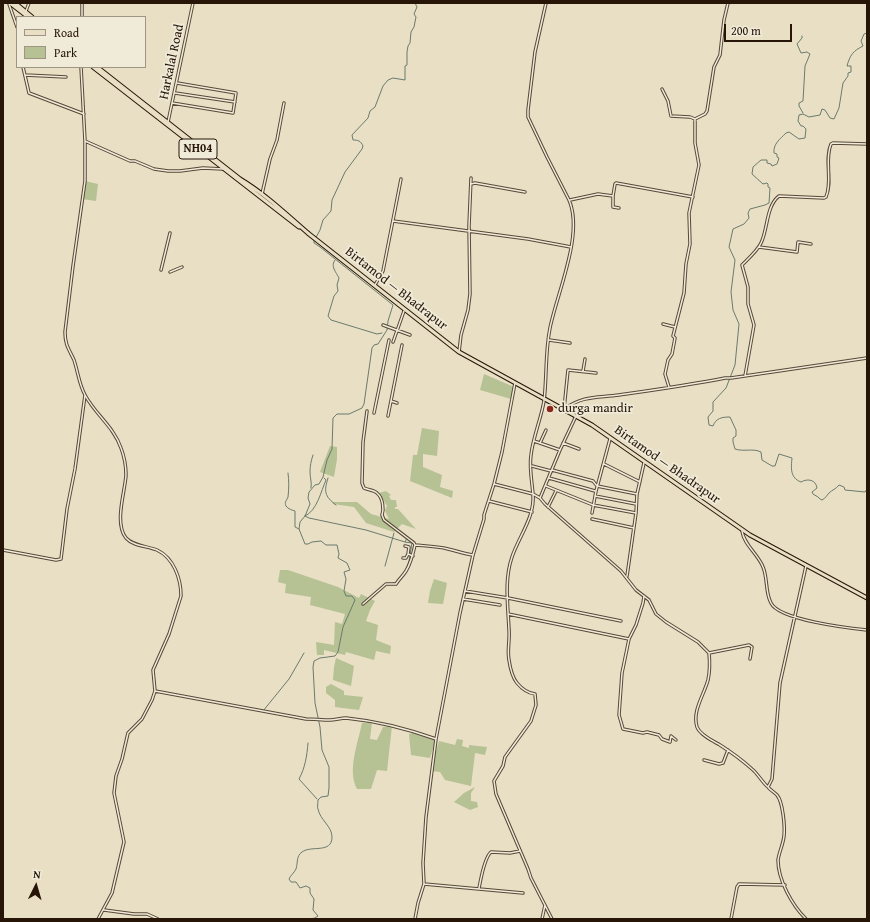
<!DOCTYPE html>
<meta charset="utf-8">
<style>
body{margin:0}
#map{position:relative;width:870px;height:922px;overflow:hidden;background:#e8dfc4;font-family:"Gentium Book Plus",serif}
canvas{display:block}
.frame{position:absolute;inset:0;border:4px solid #271608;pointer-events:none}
.legend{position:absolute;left:16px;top:16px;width:130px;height:52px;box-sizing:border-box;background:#f0ead9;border:1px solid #a09585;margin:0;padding:5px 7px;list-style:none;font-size:12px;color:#271608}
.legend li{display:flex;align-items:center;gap:8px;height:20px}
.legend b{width:20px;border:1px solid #a09585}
.north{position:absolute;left:16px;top:866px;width:40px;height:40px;-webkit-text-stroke:3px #f0ead9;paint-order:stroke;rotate:5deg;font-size:11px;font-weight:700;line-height:16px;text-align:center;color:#271608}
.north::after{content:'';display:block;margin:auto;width:14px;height:18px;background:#271608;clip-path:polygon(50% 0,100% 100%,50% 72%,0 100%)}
.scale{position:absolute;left:724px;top:24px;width:68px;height:18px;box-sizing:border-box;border:2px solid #271608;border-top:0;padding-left:5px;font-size:12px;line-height:14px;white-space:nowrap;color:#271608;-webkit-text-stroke:3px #f0ead9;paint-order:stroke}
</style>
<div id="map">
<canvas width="870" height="922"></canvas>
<div class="frame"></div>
<ul class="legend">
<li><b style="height:5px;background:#e8dfc4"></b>Road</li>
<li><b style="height:11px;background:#b6c194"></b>Park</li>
</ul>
<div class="north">N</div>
<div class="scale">200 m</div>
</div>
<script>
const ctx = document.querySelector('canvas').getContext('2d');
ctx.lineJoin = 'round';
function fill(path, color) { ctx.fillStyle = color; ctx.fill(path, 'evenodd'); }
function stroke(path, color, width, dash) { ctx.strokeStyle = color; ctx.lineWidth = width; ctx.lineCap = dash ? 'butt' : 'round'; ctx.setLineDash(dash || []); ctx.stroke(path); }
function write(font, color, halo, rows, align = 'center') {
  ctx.font = font + ' "Gentium Book Plus",serif'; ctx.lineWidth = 3.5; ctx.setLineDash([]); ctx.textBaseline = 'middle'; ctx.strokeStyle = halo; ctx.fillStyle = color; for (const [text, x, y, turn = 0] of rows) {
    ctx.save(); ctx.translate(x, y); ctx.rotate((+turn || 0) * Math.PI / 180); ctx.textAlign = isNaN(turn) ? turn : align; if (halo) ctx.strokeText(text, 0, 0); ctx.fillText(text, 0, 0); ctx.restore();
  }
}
fill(new Path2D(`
 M85 181 98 184 96 201 82 199Z
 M484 374 514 387 511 399 480 390Z
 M422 428 439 431 437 456 423 454V467L442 475 440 487 453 491 452 498 410 481 413 455H417Z
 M330 446 337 447V459L334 477 320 472Z
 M386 491 391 495 389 496 391 500H396L397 507H395V509H398L416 529 402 524 394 532 366 523 354 507 333 504V502H357L371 514 389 519 385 511 387 506 379 493Z
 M280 570H288L338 587 359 598 361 594 375 601 370 610 366 621 378 625 376 640 391 646 390 654 376 651 374 660 346 652 345 655 324 650V655H317L316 642 334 645 335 622 342 624 345 614 310 605 311 597 285 593 286 584 278 582Z
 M434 579 447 583 443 604 428 603 430 591Z
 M336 658 354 666 351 686 333 680 334 667Z
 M331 684 344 691V695L363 697 359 710 335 707V700L326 693V687Z
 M372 722 370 739 377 740 383 727 392 726 387 771 377 770 371 789H357C347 770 358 743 362 723Z
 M416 732 436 739 430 758 411 755 409 734Z
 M457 739 463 740 462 746 469 748V745L487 747 485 755 475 753 471 786 445 780 440 772 432 771V765L439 741 455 745Z
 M475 787 471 793V801L477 802 478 807 470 810 454 802 464 793Z`), '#b6c194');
stroke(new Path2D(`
 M867 33 864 34 861 41 863 46C853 51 850 55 847 66H851V72L848 73V76L843 83 839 108 834 119 830 118 825 110 822 109 820 115 809 117 803 114 799 115 798 121 801 126H803L806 129 805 138 799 139 789 132 786 133C780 139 773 144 774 153L777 154V157L779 158 777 164 772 166 771 164 767 163V160H761L753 167 752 174 763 184 767 183 768 184V187L770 188 769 203 765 205 750 209 748 213 749 218 744 224 733 229 729 247 735 260 731 292 733 310 739 324 735 365 726 388 713 402V411L708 417 709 425 713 426C716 418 722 417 730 417L736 430V436L733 438V442L735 449C744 452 753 448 761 452L762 460 772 466H775L779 454 792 458C791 468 790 478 801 482 808 478 816 480 817 488L812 492 813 494 818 497 820 499 822 500C826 498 826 496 829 493 832 490 836 489 839 485L844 487 845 490 865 492 867 489
 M802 36V38L797 44 801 53 807 52 810 54 805 66 803 101 799 103V106L803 113
 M335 260C330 266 336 272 339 278L337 285 338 291 334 296 328 316 331 320 377 334 382 333
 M288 473C289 480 289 489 288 497 287 500 284 502 286 506 288 509 292 510 295 511V527L299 529
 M328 478C324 491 324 496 336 505
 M311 488C312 482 310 478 310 472 310 466 311 461 313 455
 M305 516 309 518 366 530 405 542
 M305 516C317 511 321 491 326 480L324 478
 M385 566 394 533
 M393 583H396L406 570 409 561 412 543 405 542 407 538
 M263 711 289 679 304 653
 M308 743C307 756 305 768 299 779L317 799
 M310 919 315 918 318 916 313 910 314 899 310 893V888L306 886 300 888 296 882H291L289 879C290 876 294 873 296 869 298 863 296 856 302 852 311 845 332 854 332 837 332 826 320 820 318 809 317 807 318 803 318 800L321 797 328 796 329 788V767L322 750 320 727 315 703 313 667 314 661 320 658 335 656 338 652 343 627 355 600 352 596H346L344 591 346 579 344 572 350 570 347 563 338 558 339 554 337 545H326L321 541 312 542 308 544H305L299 529 300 522 305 516 310 504 308 498 309 492 315 485 319 484 323 477 327 460 332 449 333 418 337 414H349L362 408 364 404 372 348 374 345 378 344 387 330 388 321 393 305 320 247 314 243V241L320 230 323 220 331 211 332 200 345 172 362 149 363 146C361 141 358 140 353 140L352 135 368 118 370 111 375 107 383 86 388 80 393 78 405 80V66L407 65V52L408 46 410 43 411 32 414 27 416 17 414 14 417 7 415 3`), '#6b7a6d', 1);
const street = new Path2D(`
 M546 3 535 52 528 110V117L547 157 569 200C584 234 557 293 550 328 545 352 547 377 544 401 541 419 533 437 531 455 529 467 532 482 533 494L540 498 545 504 621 571 636 590 649 600 656 614 666 622 698 642 709 653C710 663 710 671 708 680 704 695 692 711 697 727 700 735 713 741 720 745 731 752 742 760 752 769 758 774 762 782 768 787 770 790 774 792 777 795 783 802 785 827 784 836 783 845 779 852 778 860 778 880 792 905 806 919
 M9 4 17 27
 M26 11 29 3
 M82 17V3
 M23 67 29 93 84 114
 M81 67 85 141V181L73 266 65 332C65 345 69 349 74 360 78 372 79 384 85 395 95 414 114 427 121 448 124 456 126 466 126 475 125 492 114 523 126 538 133 546 147 546 157 550 174 558 181 579 181 596L169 634 153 670 155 691 152 700 142 719 128 733 122 759 116 776 114 793 124 842 112 893 98 919
 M25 75 66 77
 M662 89 668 101 671 116 690 117 695 119
 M175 93 235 102
 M172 103 233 113 236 93 177 83
 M168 122 193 3
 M85 141 130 161H135L154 169 168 171H180L203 168 223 169
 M471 184 475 183 525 192
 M262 194 270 159 277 140 284 103
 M613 196V207L619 208
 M570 200 598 194 613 196 615 184 616 183 693 197
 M393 221 528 239 571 247
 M759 247 797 252 798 242 811 244
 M161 270 170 233
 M170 272 182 267
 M375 285 383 271 401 179
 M663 324 675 327
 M383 325 410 335
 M549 340 570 343
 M393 342 404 311
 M459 352 461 335 468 310 470 294 469 226 471 178
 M583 371 585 359
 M745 376 754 325 748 304V287L742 265C748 259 758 250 761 243 768 229 766 206 779 196L824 198 826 197C833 181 824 160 831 144L833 143 867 144
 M669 387 665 374 668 360 672 354 675 338 673 336 674 332 684 293 686 264 690 244 689 213 699 165 695 143V119L705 114 707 111 714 67 720 55 721 46 724 20 728 3
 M391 401 397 403
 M564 409C584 395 597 398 619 395 654 390 690 385 725 378H731L867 358
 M564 409 568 370 596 373
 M374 413 389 340
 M388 416 402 345
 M534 441 560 450 576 416
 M540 443 546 430
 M563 443 579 449
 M604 464 640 482
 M532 466 551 471
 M552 470 593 481 597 486 637 494
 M549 478 595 491
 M494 484 533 494C535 517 519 536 512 557 504 580 508 606 509 630 510 639 507 651 509 660 510 667 513 678 517 683 522 689 527 693 535 694L536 705 531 721 505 757 503 766 494 781 496 794 528 869 531 878 552 919
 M546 486 593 505 636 513 637 494 644 463
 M595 496 636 504
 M540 498 560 450
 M489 501 532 512
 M548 507 556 491
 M592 513 596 491 610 439
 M592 519 634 528
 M742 531C744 545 758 554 763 567 768 579 765 592 771 603 779 620 848 628 867 630
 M415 545C426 546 437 546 448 549 457 551 464 554 473 555
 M405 546 409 547 408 554
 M3 550 56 560 61 559 67 509 75 469 85 395
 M403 558H406L408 554 413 556
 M627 576 636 513
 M465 591 508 598 621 621
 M644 596 643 603 636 625 629 639 622 673 619 715 623 729 643 733 647 732 659 735 662 739 670 742 671 736 676 740
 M463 599 500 605
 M363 604 386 584H396C399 579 403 576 406 571 411 563 413 554 415 545L414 543 384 520 382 515C384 509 383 498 377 493 374 490 368 490 364 488L362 483 363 442 367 411
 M508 614 629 639
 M709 653 749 645 752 647 750 659
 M155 691 306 719C314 719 322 720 330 720 335 720 341 718 346 718 376 721 408 729 436 739
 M704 760 719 764 723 763 728 750
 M768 787 772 779 780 683 806 566
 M424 884 523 893
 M479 888C481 879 484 858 491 852L510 853 520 851
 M104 910 134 914H147L158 919
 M415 919 418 903 424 884 423 863 426 817 436 739 460 613 473 555 484 519V515L494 484 502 452 515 383
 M542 919 545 905
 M731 919 737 887 739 884 785 885`);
const primary = new Path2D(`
 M10 3 28 17
 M15 3 32 17
 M93 67 299 227
 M97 67 240 179C265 194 287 215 309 234L459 352 592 425 750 535 867 598`);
stroke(street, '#574837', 3.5);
stroke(primary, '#271608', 5);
stroke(street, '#f0ead9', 1.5);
stroke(primary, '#e8dfc4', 3);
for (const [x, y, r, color] of [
 [550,409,4,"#8f2418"]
]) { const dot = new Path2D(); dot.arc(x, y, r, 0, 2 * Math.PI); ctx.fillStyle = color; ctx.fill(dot); stroke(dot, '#f0ead9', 1.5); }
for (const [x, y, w] of [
 [198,149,38]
]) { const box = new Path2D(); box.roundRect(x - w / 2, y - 10, w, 20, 3); ctx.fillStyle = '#f0ead9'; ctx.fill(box); stroke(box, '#271608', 1); }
write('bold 12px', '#271608', null, [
 ["NH04",198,149]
]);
write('13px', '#271608', '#f0ead9', [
 ["Harkalal Road",172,62,-78],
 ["Birtamod — Bhadrapur",396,289,38],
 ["Birtamod — Bhadrapur",667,465,35]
]);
write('13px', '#271608', '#f0ead9', [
 ["durga mandir",558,409]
], 'left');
</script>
